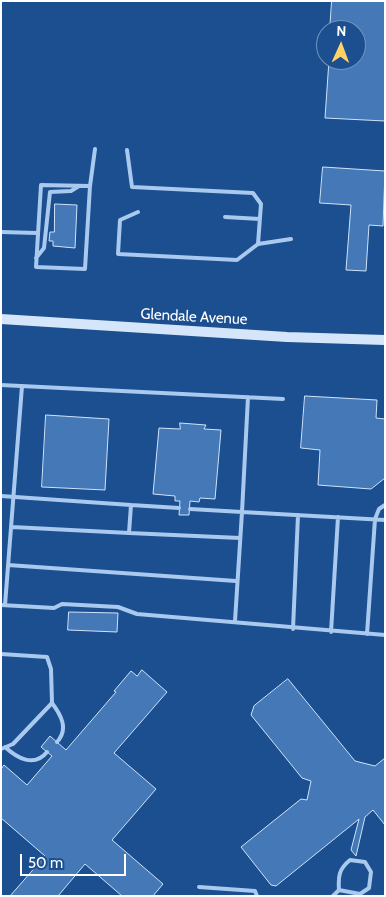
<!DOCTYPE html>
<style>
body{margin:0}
#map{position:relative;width:386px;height:897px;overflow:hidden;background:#1b4f8f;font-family:Cabin,sans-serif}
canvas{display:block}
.frame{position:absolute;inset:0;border:2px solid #fff;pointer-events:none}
.north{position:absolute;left:316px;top:20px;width:50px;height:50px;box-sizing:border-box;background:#1b4f8f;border:1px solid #7695bc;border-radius:50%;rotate:2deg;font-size:14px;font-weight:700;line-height:20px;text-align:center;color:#fff}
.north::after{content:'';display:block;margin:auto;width:18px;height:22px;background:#ffd166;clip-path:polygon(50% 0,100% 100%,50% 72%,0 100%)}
.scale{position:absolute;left:20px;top:854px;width:106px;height:22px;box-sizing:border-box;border:2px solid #fff;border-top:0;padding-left:6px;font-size:15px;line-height:18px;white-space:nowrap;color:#fff;-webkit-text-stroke:4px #1b4f8f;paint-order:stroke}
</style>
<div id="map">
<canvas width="386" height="897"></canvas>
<div class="frame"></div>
<div class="north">N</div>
<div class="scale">50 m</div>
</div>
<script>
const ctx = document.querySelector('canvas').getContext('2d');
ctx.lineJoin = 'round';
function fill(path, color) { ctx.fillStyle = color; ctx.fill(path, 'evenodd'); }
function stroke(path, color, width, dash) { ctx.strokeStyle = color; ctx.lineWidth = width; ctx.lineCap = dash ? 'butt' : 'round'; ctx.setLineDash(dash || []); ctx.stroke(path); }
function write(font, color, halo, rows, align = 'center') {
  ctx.font = font + ' Cabin,sans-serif'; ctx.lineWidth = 4; ctx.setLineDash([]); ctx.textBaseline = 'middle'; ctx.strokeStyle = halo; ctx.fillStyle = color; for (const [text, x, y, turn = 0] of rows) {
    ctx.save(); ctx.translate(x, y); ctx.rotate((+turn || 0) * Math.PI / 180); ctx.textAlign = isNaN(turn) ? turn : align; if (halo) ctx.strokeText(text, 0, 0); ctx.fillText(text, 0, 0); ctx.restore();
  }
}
const building = new Path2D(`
 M332 1H385V121L325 118 329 60H356V30H330Z
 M323 167 385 171 383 226 369 225 366 271 346 270 351 205 320 203Z
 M55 204 77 205 75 248 53 246V241H49L50 232H54Z
 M305 396 377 400 376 418 385 419V478L371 489 318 485 320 450 301 448Z
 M46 415 109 419 105 490 42 487Z
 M180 423 206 425 204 429 221 430 215 499 200 498 199 502 190 501 189 515H179L180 501H175V496L153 494 159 428 180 429Z
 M69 612 118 613 117 632 68 630Z
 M142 670 167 692 114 753 156 789 112 840 163 884 153 896H122L85 864 58 896H10L45 856 1 818V769L4 765 27 785 52 756 41 747 50 736 66 750 116 692 114 691 131 671 137 676Z
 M288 679 355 761 375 766 385 758V825L373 810 365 817 356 856 351 850 359 819 276 886 271 885 241 847 301 799 307 800 311 781 302 778 251 715 254 706Z`);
fill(building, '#4478b7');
stroke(building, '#cfe3fa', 1);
stroke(new Path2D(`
 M127 150 132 187 253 193 261 204 258 244
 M90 186 41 185 36 267 85 269 90 186 95 149
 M138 212 120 220 118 254 237 260 258 244 291 239
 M225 217 260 219
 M1 232 37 233
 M36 258 44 248 50 192 71 191 79 186
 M1 385 283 399
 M1 496 131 505 129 533 240 538
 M131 505 179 508
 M190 509 242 512 248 397
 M12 527 129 533
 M8 565 236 581
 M1 605 54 608 62 604 118 607 137 614 385 635
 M5 605 22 386
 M235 621 242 512 385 520
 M293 629 298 515
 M331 632 338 517
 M367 634 375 519 379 509 385 505
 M1 654 47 657 51 669 52 703 13 744 1 749
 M52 703C61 715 69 729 57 742
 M5 747C17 758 34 768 47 752
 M350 860 365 862 371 872 369 888 360 894 339 890C338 876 339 869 350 860Z
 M199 887 255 891 257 896
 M333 896 339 890`), '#a9c9ee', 4);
stroke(new Path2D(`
 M1 319 287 337 385 340`), '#d6e6fa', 10);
write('15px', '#fff', '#1b4f8f', [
 ["Glendale Avenue",194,317,3]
]);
</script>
